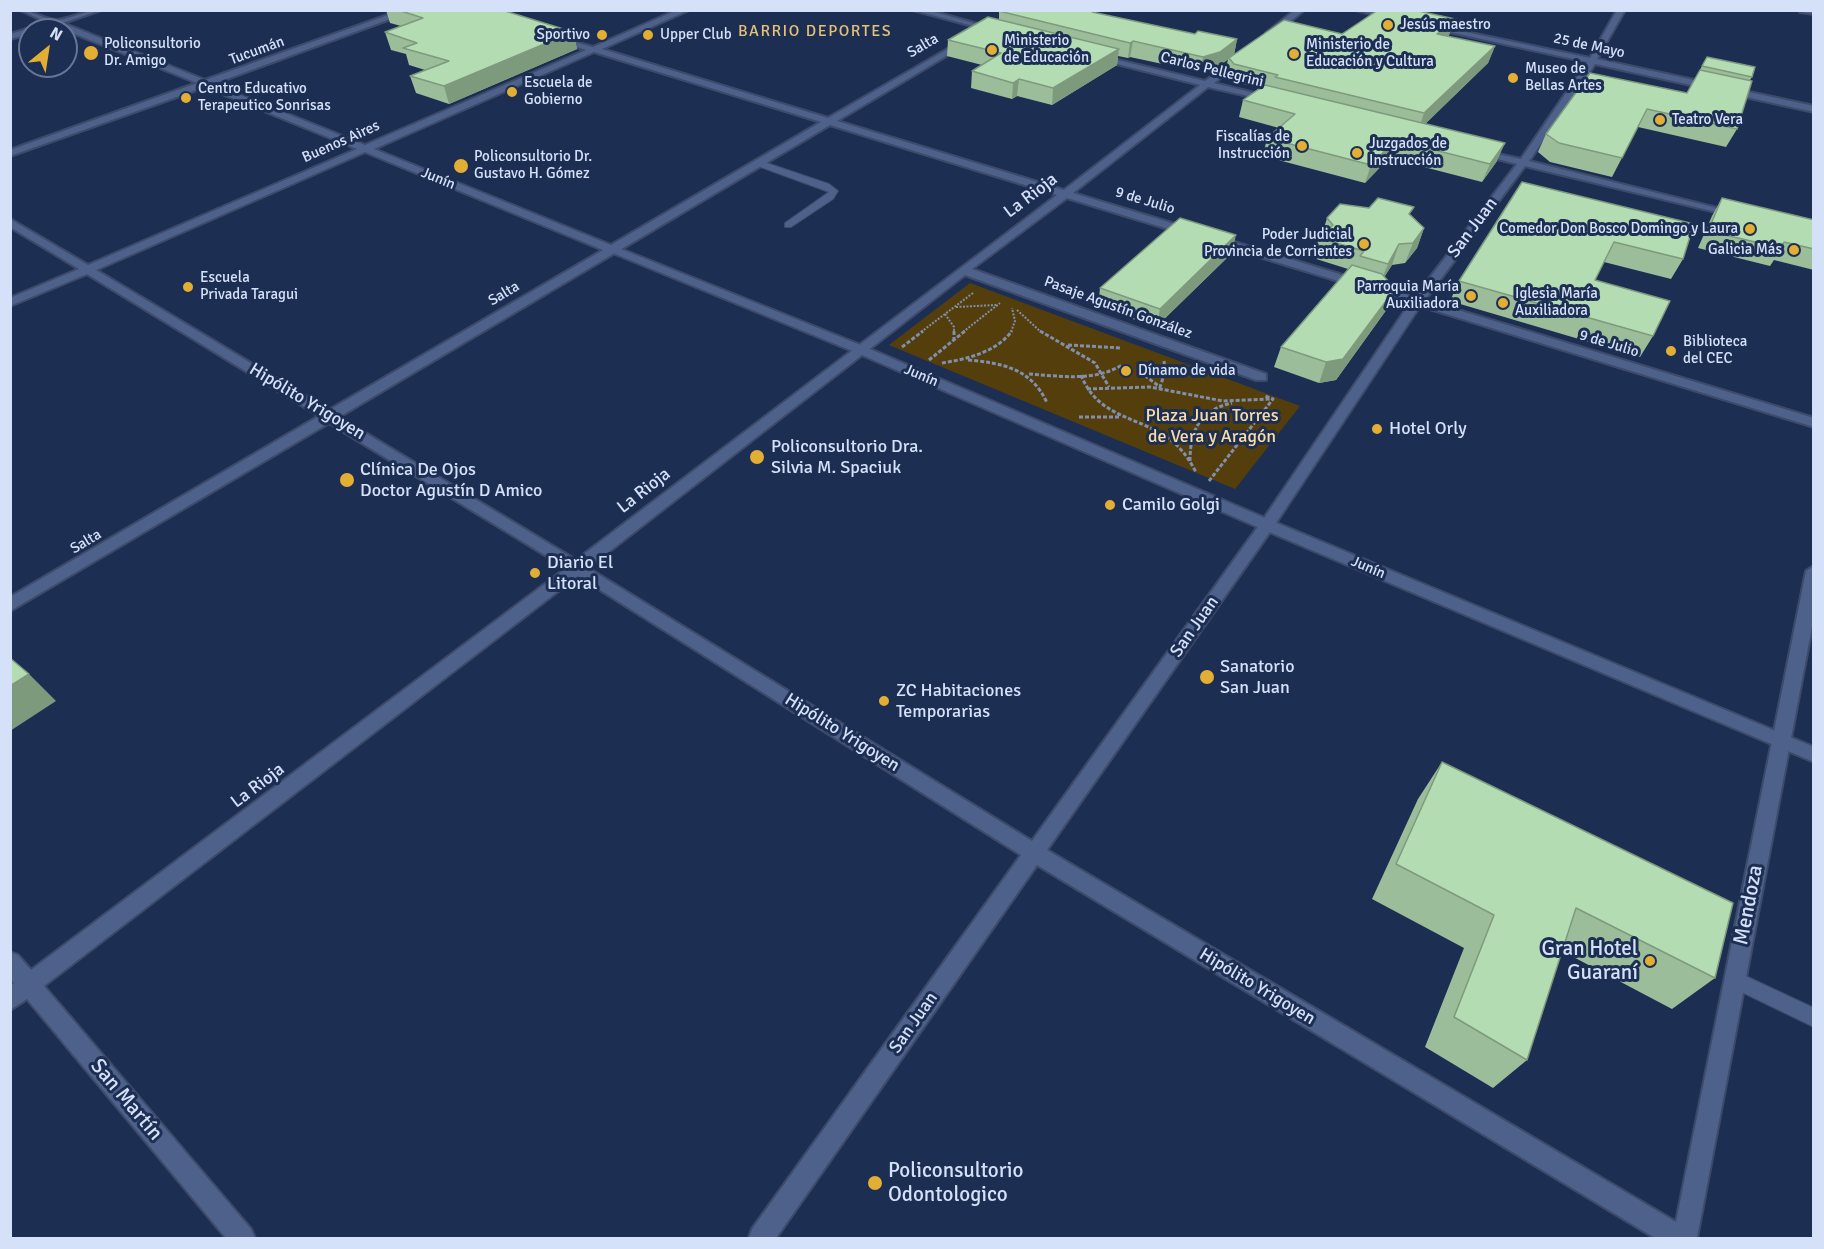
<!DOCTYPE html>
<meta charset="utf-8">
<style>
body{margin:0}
#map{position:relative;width:1824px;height:1249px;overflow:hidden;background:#1d2e53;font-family:Signika,sans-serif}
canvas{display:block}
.frame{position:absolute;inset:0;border:12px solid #d5e1f9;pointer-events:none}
.north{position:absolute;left:18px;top:18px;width:60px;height:60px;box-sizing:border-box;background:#1d2e53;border:2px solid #677695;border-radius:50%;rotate:30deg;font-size:16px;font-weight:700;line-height:24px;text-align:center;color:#d5e1f9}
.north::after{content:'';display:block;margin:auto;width:21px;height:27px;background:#e3ae34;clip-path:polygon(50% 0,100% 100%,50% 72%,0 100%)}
</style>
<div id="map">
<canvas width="1824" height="1249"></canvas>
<div class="frame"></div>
<div class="north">N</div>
</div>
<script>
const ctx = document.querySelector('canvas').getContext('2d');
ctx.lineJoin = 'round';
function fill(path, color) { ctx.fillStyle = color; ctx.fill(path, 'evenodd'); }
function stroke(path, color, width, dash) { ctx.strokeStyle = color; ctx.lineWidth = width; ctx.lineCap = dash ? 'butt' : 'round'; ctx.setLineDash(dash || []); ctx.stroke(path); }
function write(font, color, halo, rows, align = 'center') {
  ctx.font = font + ' Signika,sans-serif'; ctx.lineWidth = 6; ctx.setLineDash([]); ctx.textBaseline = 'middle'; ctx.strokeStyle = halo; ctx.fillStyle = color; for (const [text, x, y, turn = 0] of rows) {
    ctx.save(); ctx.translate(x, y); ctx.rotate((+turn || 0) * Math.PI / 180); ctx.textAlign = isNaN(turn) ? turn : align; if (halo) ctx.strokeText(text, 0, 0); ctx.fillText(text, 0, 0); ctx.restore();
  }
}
fill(new Path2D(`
 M970 283 1300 406 1235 489 889 345Z`), '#543f0c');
const service = new Path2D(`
 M755 161H761L829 184 838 191 833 199 791 227H785V223L829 192 755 165Z
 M1735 971 1814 1008V1027L1729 986 1726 980 1729 974Z`);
const pedestrian = new Path2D(`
 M608 247H616L863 346 1272 521 1814 747V762L1262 529 855 352 608 251Z`);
const minor = new Path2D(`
 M20 10C33 10 46 21 58 20 73 18 85 10 101 10L63 23 205 80 402 10H415L213 84 365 145 586 50 553 40V36L593 47 677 10H689L602 49 828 118 965 39 968 43 837 121 1064 190 1200 85 1093 58V54L1205 81 1244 52 1247 57 1214 83 1274 98V102L1208 87 1073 193 1415 297 1517 164 1474 153V149L1521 159 1587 62 1431 28 1428 24 1590 58 1617 10H1625L1597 59 1814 106V112L1595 64 1529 161 1741 214V218L1525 166 1425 300 1814 418V427L1420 306 1272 529 1047 850 1676 1222 1806 571 1814 566V616L1697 1238H1655L1037 865 776 1238H749L752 1229 1021 855 578 576 44 986 251 1229 255 1238H226L27 999 10 1010V985L14 983 10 979V952L18 955 31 970 566 568 329 423 10 611V597L319 416 87 274 10 306V298L79 269 10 227V219L88 265 357 149 205 87 10 156V150L197 83 55 26 30 30V34L10 39V34L48 23ZM594 52 821 122 611 245 374 149ZM830 125 1057 195 576 560 339 417ZM365 152 603 250 329 410 96 270ZM1067 198 1410 303 1262 521 1032 841 588 568 965 275 1256 380H1266V374L972 269Z
 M913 10H928L999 30 995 32Z
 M1295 10H1304L1272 37H1266V33Z
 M1356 10H1372L1398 18 1394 20Z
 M1799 10H1814V14L1800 12Z`);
stroke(service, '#3d4a6a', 2);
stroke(pedestrian, '#3d4a6a', 4);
stroke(minor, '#3d4a6a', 4);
stroke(new Path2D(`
 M956 307 996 305
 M1017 310 1041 332
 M945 314 954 327V332
 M921 332 973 293
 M963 332 1000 303
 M1011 332 1015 321 1012 308`), '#818fad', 2, [2, 1.5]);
stroke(new Path2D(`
 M954 331V340
 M1040 331 1095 363 1109 387
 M1068 345 1121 348
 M902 347 923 331
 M929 360 965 331
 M968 360C1003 363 1032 369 1047 403
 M942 363C968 359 996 352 1012 331
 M1140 372 1160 387 1165 372 1164 361
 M1029 374C1060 376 1094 382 1122 365
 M1081 375C1099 420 1140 415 1173 442 1183 450 1190 461 1196 472
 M1087 389 1150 387 1223 401 1270 399
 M1079 417H1121
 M1190 461C1190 430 1200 410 1232 403
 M1209 481 1273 399 1265 396`), '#818fad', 3, [4, 2]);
fill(service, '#4d618a');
fill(pedestrian, '#4d618a');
fill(minor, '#4d618a');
fill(new Path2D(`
 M386 10H502L573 32 577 49 449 104 416 93 410 76 425 70 409 65 406 54 391 50 385 32 401 26 390 23Z
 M999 11 1097 13 1195 34 1237 39 1234 55 1342 34 1455 19 1449 35 1448 37 1495 46 1488 63 1425 124 1497 161 1482 182 1389 158 1365 183 1263 156 1267 138 1279 128 1239 117 1243 100 1259 88 1230 81 1225 75 1228 59 1217 68 1200 72 1130 57 1128 58 1118 56 1117 65 1052 105 1017 96 1012 99 971 88 972 71 982 65 947 56 948 40 999 19Z
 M1707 57 1752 77 1750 80 1737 129 1726 147 1638 127 1612 177 1550 162 1538 152 1546 134 1687 93Z
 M1522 182 1683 259 1671 279 1604 262 1595 280 1653 336 1640 357 1450 301 1459 281Z
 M1722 198 1814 220V270L1774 260 1770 266 1698 248 1712 216Z
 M1411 215 1424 228 1417 248 1405 263 1392 265 1384 277 1387 309 1336 380 1319 383 1274 367 1281 347 1348 269 1313 258 1319 238 1322 235 1327 218Z
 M1232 253 1156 327 1098 307 1100 288Z
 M1442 762 1715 978 1672 1009 1562 951 1527 1060 1493 1088 1425 1047 1464 948 1372 899 1418 799Z`), '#9bbd9a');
fill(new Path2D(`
 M1455 19 1449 35 1432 51 1437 34Z
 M573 32 577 49 449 104 444 86Z
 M1237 39 1234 55 1217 68 1200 72 1203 57Z
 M1133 41 1130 57 1128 58 1130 43Z
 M1495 46 1488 63 1418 131 1424 113Z
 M1119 49 1117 65 1052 105 1053 88Z
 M1019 79 1017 96 1012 99 1013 83Z
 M1395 140 1389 158 1365 183 1371 165Z
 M1505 143 1497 161 1482 182 1490 164Z
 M1424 228 1417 248 1405 263 1413 243Z
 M1236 235 1232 253 1156 327 1160 309Z
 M1399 244 1392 265 1380 284 1388 264Z
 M1395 289 1387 309 1336 380 1319 383 1326 362Z
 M29 674 56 701 10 731V686Z`), '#7e9a7d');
const building = new Path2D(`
 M398 10H502L573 32 444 86 410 76 449 61 403 48 417 43 385 32 423 18Z
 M1001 10H1094L1092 12 1195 34 1198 31 1237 39 1220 52 1203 57 1133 41 1130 43 999 11Z
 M1378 10H1414L1455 19 1437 34 1495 46 1424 113 1275 77 1278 75 1234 64 1229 58 1284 20 1342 34Z
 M988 17 1119 49 1053 88 1019 79 1013 83 972 71 1001 53 948 40Z
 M1707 57 1755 67 1752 77 1702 66Z
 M1700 70 1752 81 1737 129 1647 109 1622 158 1559 143 1546 134 1590 73 1687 93Z
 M1265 85 1505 143 1490 164 1395 140 1371 165 1267 138 1295 114 1243 100Z
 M1522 182 1694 224 1683 259 1614 242 1595 280 1670 301 1653 336 1459 281Z
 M1378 198 1414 207 1409 214 1424 228 1413 243 1399 244 1388 264 1360 256 1364 251 1319 238 1333 225 1327 218 1340 204 1369 208Z
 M1722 198 1814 220V249L1784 242 1781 248 1708 231Z
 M1180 218 1236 235 1160 309 1100 288Z
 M1352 265 1382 274 1395 289 1343 359 1326 362 1281 347Z
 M10 658 29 674 10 686Z
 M1442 762 1733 903 1715 978 1576 908 1527 1060 1454 1017 1494 915 1396 864Z`);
fill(building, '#b4dcb3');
stroke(building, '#7e9a7d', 1.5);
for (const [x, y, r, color] of [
 [1388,25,6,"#e3ae34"],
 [602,35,6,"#e3ae34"],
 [648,35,6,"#e3ae34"],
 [992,50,6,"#e3ae34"],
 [91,53,8,"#e3ae34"],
 [1294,54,6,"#e3ae34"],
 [1513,78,6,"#e3ae34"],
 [512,92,6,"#e3ae34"],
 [186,98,6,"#e3ae34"],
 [1660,120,6,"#e3ae34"],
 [1302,146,6,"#e3ae34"],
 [1357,153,6,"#e3ae34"],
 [461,166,8,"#e3ae34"],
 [1750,229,6,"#e3ae34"],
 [1364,244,6,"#e3ae34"],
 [1794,250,6,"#e3ae34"],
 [188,287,6,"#e3ae34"],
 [1471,296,6,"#e3ae34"],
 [1503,303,6,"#e3ae34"],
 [1671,351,6,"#e3ae34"],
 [1126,371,6,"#e3ae34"],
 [1377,429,6,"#e3ae34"],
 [757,457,8,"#e3ae34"],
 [347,480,8,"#e3ae34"],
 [1110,505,6,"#e3ae34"],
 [535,573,6,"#e3ae34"],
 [1207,677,8,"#e3ae34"],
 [884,701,6,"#e3ae34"],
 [1650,961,6,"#e3ae34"],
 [875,1183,8,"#e3ae34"]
]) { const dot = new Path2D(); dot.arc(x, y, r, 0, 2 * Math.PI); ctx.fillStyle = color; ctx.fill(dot); stroke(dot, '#1d2e53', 2); }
write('15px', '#d5e1f9', '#1d2e53', [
 ["Jesús maestro",1400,25],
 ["Sportivo",590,35,"right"],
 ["Upper Club",660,35],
 ["Ministerio",1004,41],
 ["de Educación",1004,58],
 ["Policonsultorio",104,44],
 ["Dr. Amigo",104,61],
 ["Ministerio de",1306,45],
 ["Educación y Cultura",1306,62],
 ["Museo de",1525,69],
 ["Bellas Artes",1525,86],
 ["Escuela de",524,83],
 ["Gobierno",524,100],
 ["Centro Educativo",198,89],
 ["Terapeutico Sonrisas",198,106],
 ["Teatro Vera",1672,120],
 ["Fiscalías de",1290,137,"right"],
 ["Instrucción",1290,154,"right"],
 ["Juzgados de",1369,144],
 ["Instrucción",1369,161],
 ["Policonsultorio Dr.",474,157],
 ["Gustavo H. Gómez",474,174],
 ["Comedor Don Bosco Domingo y Laura",1738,229,"right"],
 ["Poder Judicial",1352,235,"right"],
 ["Provincia de Corrientes",1352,252,"right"],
 ["Galicia Más",1782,250,"right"],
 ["Escuela",200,278],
 ["Privada Taragui",200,295],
 ["Parroquia María",1459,287,"right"],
 ["Auxiliadora",1459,304,"right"],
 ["Iglesia María",1515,294],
 ["Auxiliadora",1515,311],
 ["Biblioteca",1683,342],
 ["del CEC",1683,359],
 ["Dínamo de vida",1138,371]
], 'left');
write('15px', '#d5e1f9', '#1d2e53', [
 ["Salta",923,46,-30],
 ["25 de Mayo",1589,46,12],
 ["Tucumán",257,51,-20],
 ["Carlos Pellegrini",1212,70,14],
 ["Buenos Aires",341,142,-24],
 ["Junín",438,179,22],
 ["9 de Julio",1145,201,17],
 ["Salta",504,294,-31],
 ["Pasaje Agustín González",1118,308,20],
 ["9 de Julio",1609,344,17],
 ["Junín",921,376,23],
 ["Salta",86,542,-31],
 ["Junín",1368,568,23]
]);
ctx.letterSpacing = '1.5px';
write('16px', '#e5c179', '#1d2e53', [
 ["BARRIO DEPORTES",815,32]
]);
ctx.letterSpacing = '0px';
write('18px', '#d5e1f9', '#1d2e53', [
 ["La Rioja",1031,196,-37],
 ["San Juan",1473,228,-53],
 ["Hipólito Yrigoyen",307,402,31],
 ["La Rioja",644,491,-38],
 ["San Juan",1195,627,-55],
 ["Hipólito Yrigoyen",842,733,32],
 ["La Rioja",258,786,-37],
 ["Hipólito Yrigoyen",1257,987,31],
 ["San Juan",914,1023,-55]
]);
write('18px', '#fadda6', '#1d2e53', [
 ["Plaza Juan Torres",1212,416],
 ["de Vera y Aragón",1212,437]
]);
write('18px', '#d5e1f9', '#1d2e53', [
 ["Hotel Orly",1389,429],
 ["Policonsultorio Dra.",771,447],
 ["Silvia M. Spaciuk",771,468],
 ["Clínica De Ojos",360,470],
 ["Doctor Agustín D Amico",360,491],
 ["Camilo Golgi",1122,505],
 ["Diario El",547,563],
 ["Litoral",547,584],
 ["Sanatorio",1220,667],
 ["San Juan",1220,688],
 ["ZC Habitaciones",896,691],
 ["Temporarias",896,712]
], 'left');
write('21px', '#d5e1f9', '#1d2e53', [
 ["Mendoza",1749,905,-79],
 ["San Martín",126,1100,50]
]);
write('21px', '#d5e1f9', '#1d2e53', [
 ["Gran Hotel",1638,949],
 ["Guaraní",1638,973],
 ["Policonsultorio",888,1171,"left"],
 ["Odontologico",888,1195,"left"]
], 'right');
</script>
